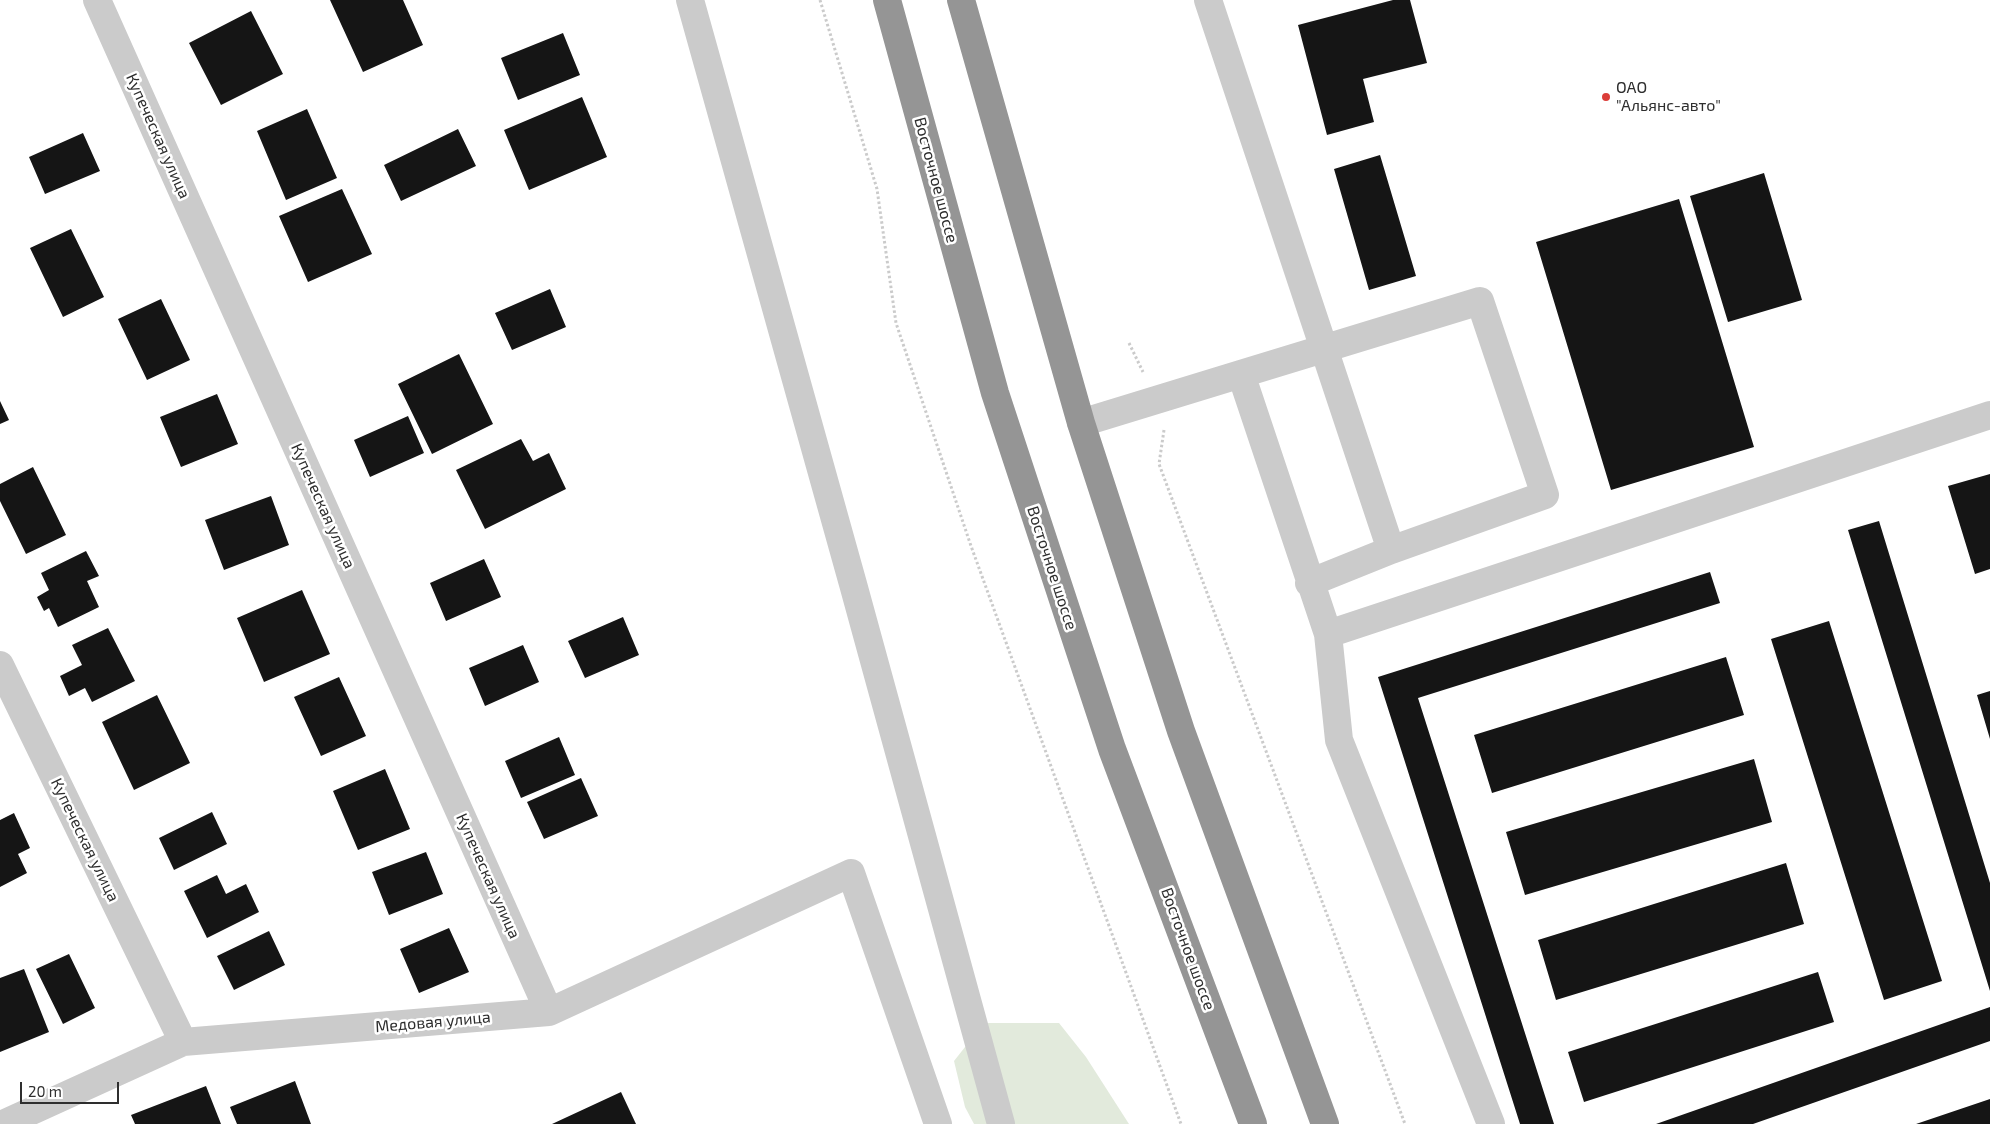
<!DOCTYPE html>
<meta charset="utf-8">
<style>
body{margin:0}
#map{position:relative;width:1990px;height:1124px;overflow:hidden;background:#fff;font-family:"Exo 2",sans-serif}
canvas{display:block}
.scale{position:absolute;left:20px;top:1082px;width:99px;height:22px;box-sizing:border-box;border:2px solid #2e2e2e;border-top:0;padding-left:6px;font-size:15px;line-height:18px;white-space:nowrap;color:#2e2e2e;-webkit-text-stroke:4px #fff;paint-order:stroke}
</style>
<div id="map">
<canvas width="1990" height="1124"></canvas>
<div class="scale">20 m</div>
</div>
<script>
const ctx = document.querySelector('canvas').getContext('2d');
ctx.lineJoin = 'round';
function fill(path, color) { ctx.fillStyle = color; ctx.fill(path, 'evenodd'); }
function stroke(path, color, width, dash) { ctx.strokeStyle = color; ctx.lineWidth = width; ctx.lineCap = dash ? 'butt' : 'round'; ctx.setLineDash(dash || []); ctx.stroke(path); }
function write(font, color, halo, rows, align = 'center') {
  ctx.font = font + ' "Exo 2",sans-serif'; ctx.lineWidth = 5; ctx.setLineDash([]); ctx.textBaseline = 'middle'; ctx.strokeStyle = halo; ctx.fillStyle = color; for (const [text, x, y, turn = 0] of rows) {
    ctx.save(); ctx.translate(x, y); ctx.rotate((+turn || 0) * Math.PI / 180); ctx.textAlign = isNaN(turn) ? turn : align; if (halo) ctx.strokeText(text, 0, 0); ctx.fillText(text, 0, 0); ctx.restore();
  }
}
fill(new Path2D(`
 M984 1023H1059L1086 1057 1129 1124H974L965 1107 954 1061Z`), '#e2eadc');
fill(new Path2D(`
 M330 0H403L423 45 363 72Z
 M1393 0H1410L1427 63 1363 79 1374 122 1327 135 1298 25Z
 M251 11 283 74 221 105 189 43Z
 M563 33 580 75 518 100 501 58Z
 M582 97 607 157 529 190 504 130Z
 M307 109 337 178 286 200 257 131Z
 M458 129 476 166 401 201 384 165Z
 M83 133 100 171 45 194 29 157Z
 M1380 155 1416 276 1369 290 1334 169Z
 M1764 173 1802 300 1728 322 1690 196Z
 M342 189 372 254 308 282 279 216Z
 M1679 199 1754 447 1611 490 1536 242Z
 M71 229 104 297 63 317 30 248Z
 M550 289 566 327 512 350 495 313Z
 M161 299 190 360 147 380 118 319Z
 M459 354 493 424 432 454 398 384Z
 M217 394 238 444 181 467 160 417Z
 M0 401 9 420 0 424Z
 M408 416 424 453 370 477 354 440Z
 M521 439 533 461 549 453 566 489 485 529 456 470Z
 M33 467 66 535 26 554 0 501V484Z
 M1990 474V569L1975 574 1948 486Z
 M271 496 289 545 224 570 205 520Z
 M1879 521 1990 883V991L1848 530Z
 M86 551 99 576 87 581 99 607 58 627 49 608 44 611 37 597 49 590 41 573Z
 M484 559 501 597 446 621 430 583Z
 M1710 572 1720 603 1418 698 1554 1124H1520L1378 677Z
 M302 590 330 654 264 682 237 618Z
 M623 617 639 655 585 678 568 641Z
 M1829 621 1942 981 1884 1000 1771 639Z
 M108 628 135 681 92 702 85 688 69 696 60 676 82 665 72 645Z
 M523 645 539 682 485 706 469 668Z
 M1726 657 1744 715 1492 793 1474 735Z
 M339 677 366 736 321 756 294 697Z
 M1990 691V739L1977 695Z
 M157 695 190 763 134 790 102 722Z
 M559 737 575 775 521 798 505 761Z
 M1754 759 1772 822 1525 895 1506 832Z
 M385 769 410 829 358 850 333 791Z
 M581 778 598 816 544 839 527 802Z
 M212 812 227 844 174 870 159 838Z
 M14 813 30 848 18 854 27 873 0 887V820Z
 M426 852 443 894 389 915 372 872Z
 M1786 863 1804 924 1556 1000 1538 940Z
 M217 875 226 894 246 884 259 912 207 938 184 891Z
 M449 928 469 972 419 993 400 949Z
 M269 931 285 965 234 990 217 956Z
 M69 954 95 1008 63 1024 36 969Z
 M24 969 49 1032 0 1052V978Z
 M1818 972 1834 1022 1584 1102 1568 1052Z
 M1990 1007V1041L1753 1124H1656Z
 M295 1081 311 1124H237L230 1107Z
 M206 1086 221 1124H135L131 1115Z
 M621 1092 636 1124H552Z
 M1990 1099V1124H1916Z`), '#151515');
stroke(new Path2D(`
 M820 0 877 189 896 323 971 546 1181 1124
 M1129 343 1143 372
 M1164 430 1159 464 1405 1124`), '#cbcbcb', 3, [2.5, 2.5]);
stroke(new Path2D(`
 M97 0 549 1012
 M690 0 853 584 1001 1124
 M1208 0 1391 550 1309 583
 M1241 374 1480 301 1545 495 1391 550
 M1081 423 1241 374 1328 634 1339 740 1491 1124
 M1328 634 1990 415
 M0 665 183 1042
 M3 1124 183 1042 549 1012 851 873 938 1124`), '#cbcbcb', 28);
stroke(new Path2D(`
 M887 0 995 393 1112 749 1253 1124
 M961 0 1081 423 1181 731 1325 1124`), '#959595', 28);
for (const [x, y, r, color] of [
 [1606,97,5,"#db3d39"]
]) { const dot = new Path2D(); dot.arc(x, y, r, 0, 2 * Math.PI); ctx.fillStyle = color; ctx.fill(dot); stroke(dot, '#fff', 2); }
write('16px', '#2e2e2e', '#fff', [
 ["ОАО",1616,88],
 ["\"Альянс-авто\"",1616,106]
], 'left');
write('16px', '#2e2e2e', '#fff', [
 ["Купеческая улица",158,136,66],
 ["Восточное шоссе",936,180,75],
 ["Купеческая улица",323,506,66],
 ["Восточное шоссе",1052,568,72],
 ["Купеческая улица",85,840,64],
 ["Купеческая улица",488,876,66],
 ["Восточное шоссе",1188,949,70],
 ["Медовая улица",433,1022,-5]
]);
</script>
